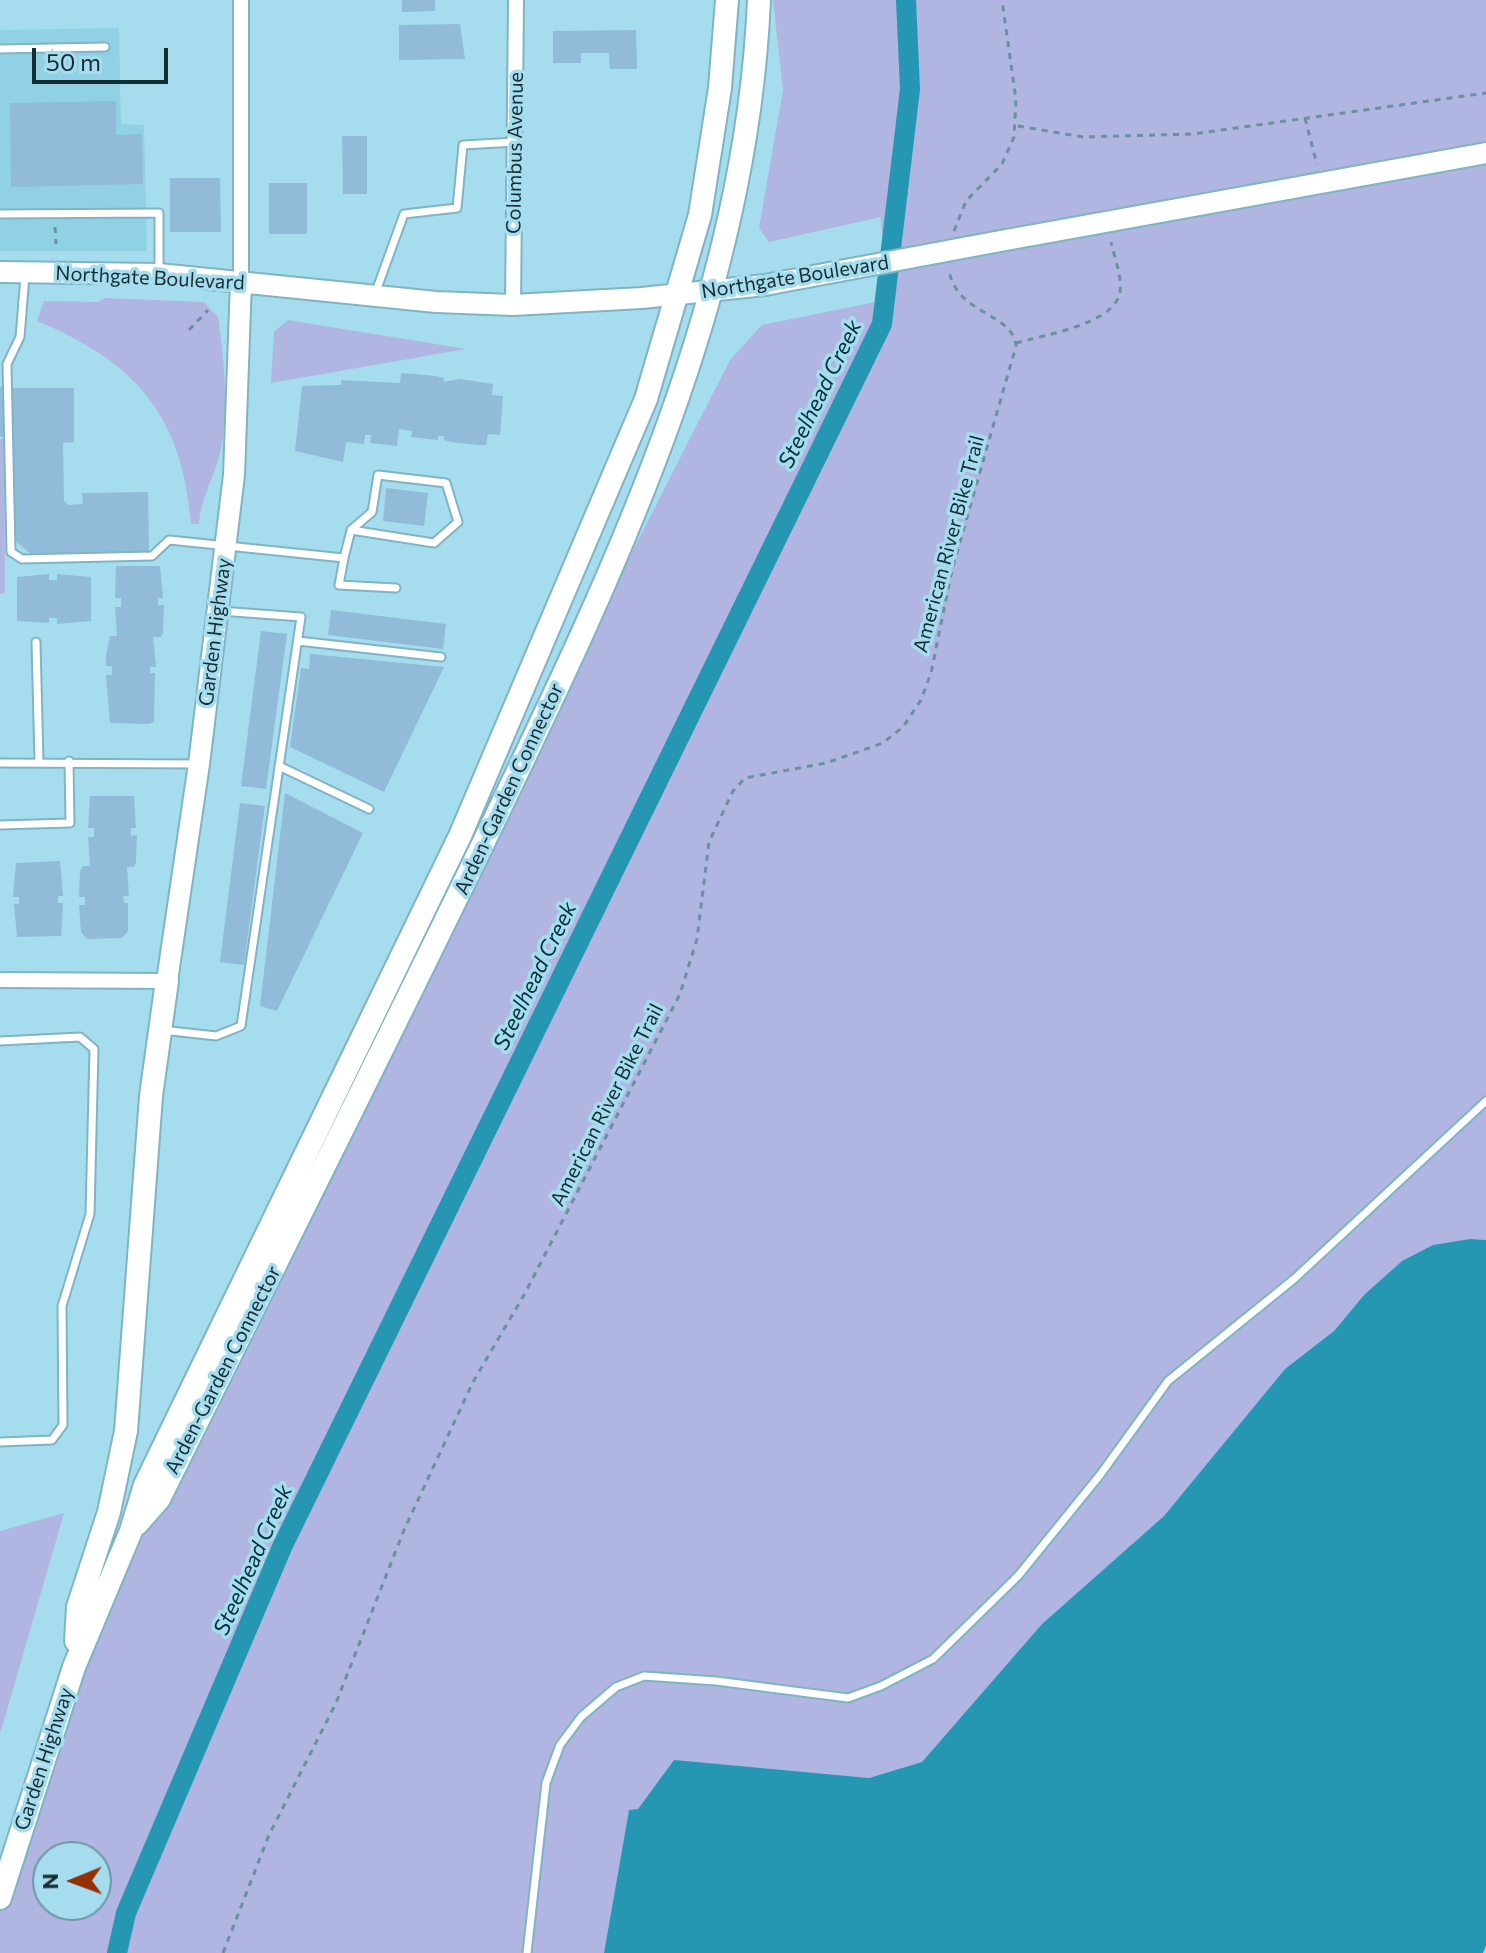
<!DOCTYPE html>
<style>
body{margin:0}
#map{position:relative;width:1486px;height:1953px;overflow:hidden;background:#a6ddee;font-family:Commissioner,sans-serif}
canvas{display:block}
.north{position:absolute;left:32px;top:1841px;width:80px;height:80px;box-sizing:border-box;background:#a6ddee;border:2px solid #6d97a4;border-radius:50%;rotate:269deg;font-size:22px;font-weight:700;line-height:32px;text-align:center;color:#172d34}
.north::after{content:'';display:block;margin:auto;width:28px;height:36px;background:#953003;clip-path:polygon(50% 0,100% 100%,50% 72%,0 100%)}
.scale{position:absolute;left:32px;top:48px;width:136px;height:36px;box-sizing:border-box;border:4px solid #172d34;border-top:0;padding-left:10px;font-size:24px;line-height:28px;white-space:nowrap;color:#172d34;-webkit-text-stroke:6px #a6ddee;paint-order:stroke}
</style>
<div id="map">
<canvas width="1486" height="1953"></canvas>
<div class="north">N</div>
<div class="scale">50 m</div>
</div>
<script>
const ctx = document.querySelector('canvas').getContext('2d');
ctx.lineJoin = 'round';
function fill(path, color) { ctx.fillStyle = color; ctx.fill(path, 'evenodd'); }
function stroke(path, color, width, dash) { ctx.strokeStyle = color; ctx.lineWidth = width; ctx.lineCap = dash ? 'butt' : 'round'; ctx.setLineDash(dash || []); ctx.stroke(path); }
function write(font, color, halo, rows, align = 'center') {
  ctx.font = font + ' Commissioner,sans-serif'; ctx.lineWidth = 7; ctx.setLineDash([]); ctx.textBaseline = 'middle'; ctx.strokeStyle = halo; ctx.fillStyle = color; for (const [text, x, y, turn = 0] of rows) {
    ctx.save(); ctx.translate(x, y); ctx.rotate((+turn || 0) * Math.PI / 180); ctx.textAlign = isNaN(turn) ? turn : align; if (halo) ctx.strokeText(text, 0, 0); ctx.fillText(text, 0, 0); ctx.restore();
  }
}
fill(new Path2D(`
 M119 28 121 124 144 125 147 251H0V30Z`), '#91d1e5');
fill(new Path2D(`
 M773 0H1486V1240L1470 1239 1402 1261 1364 1295 1334 1331 1285 1369 1164 1516 1042 1624 922 1762 869 1778 674 1761 638 1809 629 1810 604 1953H0V1906L108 1580 730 360 762 325 885 300 881 217 769 242 759 228 783 90ZM48 1857H96V1905H48Z
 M105 298 204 302 218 317C224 357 229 408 221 448 216 475 201 496 199 524H191C182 414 135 362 37 321L44 301 97 302Z
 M288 320 466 349 271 383 274 332Z
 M0 439H4L5 593 0 594Z
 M64 1513 1 1731H0V1531Z`), '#b0b5e1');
fill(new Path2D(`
 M1470 1239 1486 1240V1946L1483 1953H604L629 1810 638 1809 674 1760 869 1778 922 1762 1042 1624 1164 1516 1285 1369 1334 1331 1364 1295 1402 1261 1433 1245Z`), '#2697b3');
stroke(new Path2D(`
 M117 1953 126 1913 283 1545 882 324 910 89 906 0`), '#2697b3', 20);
fill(new Path2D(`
 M402 0H435V11L402 12Z
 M460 24 465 59 399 60V25Z
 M636 30 637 69H610L609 53H581V63H553V31Z
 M116 101V135L142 134 143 184 11 187 10 103Z
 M342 136H367V194H343Z
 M170 178H220L221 232H170Z
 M269 183H307V234H269Z
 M401 373 436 376 444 378 443 382 460 379 493 384 492 395 503 396 500 435 488 434 486 445H479L451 442 444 440V436H438V440L411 437 412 431 399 429 397 446 370 443 371 435H365L364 444 346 442 343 462 295 451 302 386 341 385V380L400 383Z
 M0 387H3L4 437H0Z
 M11 388H74V442L63 443 64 501 68 505 83 504 82 493 148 492 149 552 32 555 13 539Z
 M386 488 428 493 424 526 383 521Z
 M116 566H160L163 598H158V605H164L163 633 161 637H153L156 667H150V673H155L154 722 148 724 110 723 106 675H112V666H106V656L110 636H117L115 607H121V598H115Z
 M49 574V580H57V574L91 577V621L57 624V618H49V623L17 621V577Z
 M331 610 446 624 443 649 328 635Z
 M261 631 287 634 266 789 241 786Z
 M310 654 444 667 384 792 290 747 301 668 309 669Z
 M285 793 363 833 277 1011 260 1006Z
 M90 796H134L136 828H131V836L137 835 136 863 134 867H127L129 896H123L124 903H128V931L122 938 87 939 81 932 79 905H85V897H79L80 871 83 866H90L88 837H94V828H88Z
 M240 803 265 806 244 965 220 962Z
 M60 861 63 896H58V903H63L61 936 17 937 14 904H19V897H13L16 863Z`), '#91bbd8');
const lane = new Path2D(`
 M0 49 105 47
 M0 214 159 213V272
 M25 276 20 337 7 364 11 552 22 559 152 556 169 540 344 558 339 585 396 588
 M375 294 404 214 457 208 463 145 516 142
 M344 558 351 530 372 512 378 475 446 483 458 522 434 543 351 530
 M298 641 441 657
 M36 642 39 762
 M0 763 198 764
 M279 766 369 809
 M0 825 70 823 69 761
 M162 1030 216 1036 241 1026 301 617 220 611
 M0 1041 80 1037 94 1049 90 1214 62 1306 63 1425 52 1440 0 1442
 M527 1953 546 1783 560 1745 581 1717 616 1687 644 1676 716 1681 848 1698 881 1686 933 1659 1018 1576 1100 1475 1168 1381 1294 1279 1486 1101`);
const street = new Path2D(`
 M241 0V281
 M513 305 516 0
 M0 980 167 981`);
const secondary = new Path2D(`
 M995 242 1486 153
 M0 272 159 274 436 302 513 305 642 298 765 285
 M167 981 199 764 234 475 241 281`);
const primary = new Path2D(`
 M137 1524 159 1499C270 1274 383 1051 492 825 618 563 746 296 759 0
 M76 1641 78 1607 109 1512 126 1431 151 1096 167 981
 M0 1898 74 1667 131 1531 145 1485 460 836 646 399 700 215 720 88 727 0`);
stroke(lane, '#7eb4c5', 11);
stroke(street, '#7eb4c5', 18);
stroke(secondary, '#7eb4c5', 24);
stroke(primary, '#7eb4c5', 26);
stroke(new Path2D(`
 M1305 118 1317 165
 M1018 126 1083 137 1193 134 1486 93
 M55 227 56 244
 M954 231 966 201 1002 164 1014 137 1016 100 1002 0
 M189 330 208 310
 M1016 343C1044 335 1115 324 1120 292 1122 275 1114 257 1111 242
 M223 1953 269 1835 336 1703 404 1530 473 1382 524 1295 680 994 697 939 709 842 733 791 745 778 826 763 883 743 903 727 921 700 931 673 952 570 1016 346C1013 312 956 315 949 270`), '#69919e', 3, [6, 6]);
stroke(lane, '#fff', 7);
stroke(street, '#fff', 14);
stroke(secondary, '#fff', 20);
stroke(primary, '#fff', 22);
const secondaryBridge = new Path2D(`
 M765 285 995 242`);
stroke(secondaryBridge, '#7eb4c5', 24, []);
stroke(secondaryBridge, '#fff', 20);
write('20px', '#172d34', '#a6ddee', [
 ["Columbus Avenue",515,153,-89],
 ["Northgate Boulevard",795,277,-9],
 ["Northgate Boulevard",150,278,3],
 ["American River Bike Trail",949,544,-75],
 ["Garden Highway",215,632,-83],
 ["Arden-Garden Connector",509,789,-65],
 ["American River Bike Trail",607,1105,-63],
 ["Arden-Garden Connector",223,1370,-63],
 ["Garden Highway",44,1759,-72]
]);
write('italic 22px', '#00313e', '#a6ddee', [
 ["Steelhead Creek",820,394,-64],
 ["Steelhead Creek",535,976,-64],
 ["Steelhead Creek",253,1560,-66]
]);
</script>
